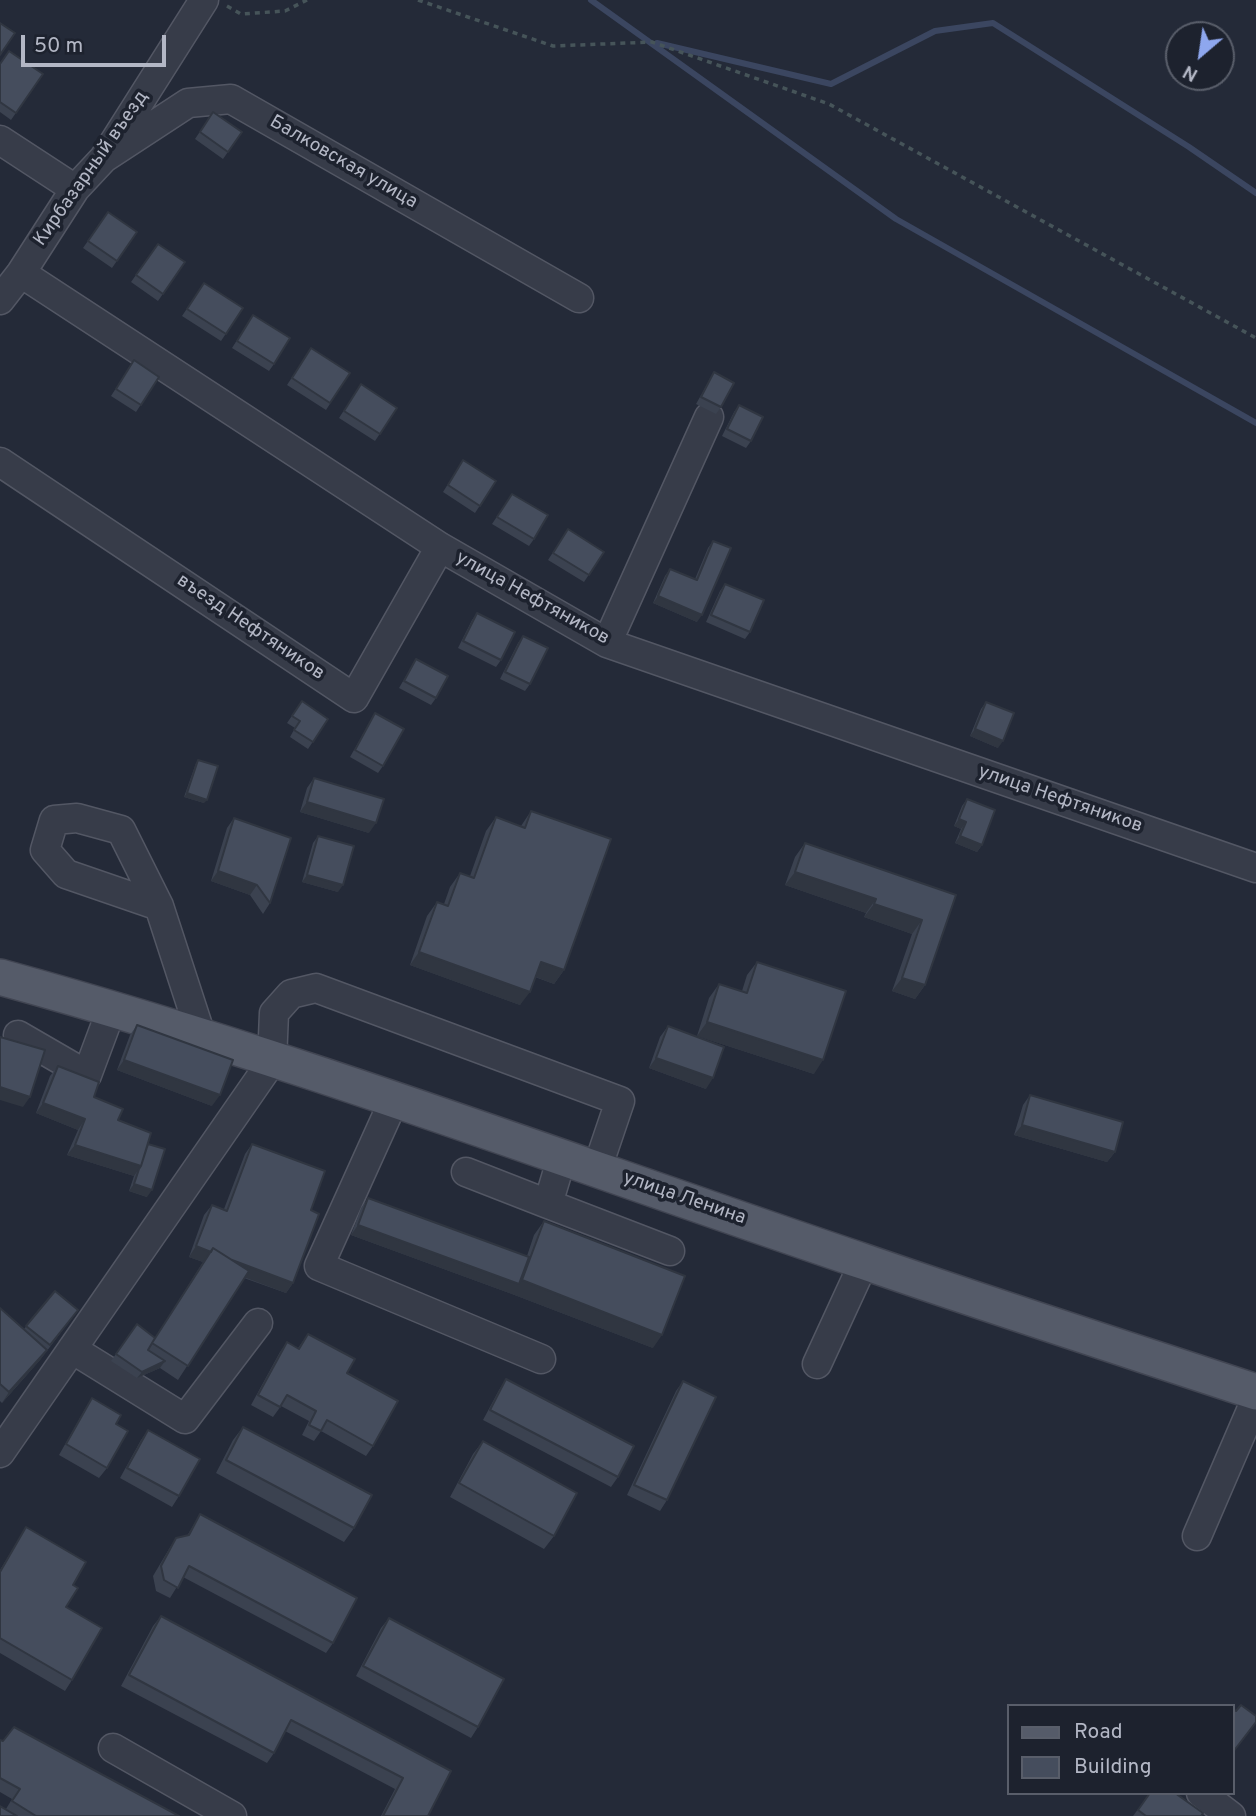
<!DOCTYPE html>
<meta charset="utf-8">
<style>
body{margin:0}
#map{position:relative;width:1256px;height:1816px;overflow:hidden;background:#242a38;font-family:Overpass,sans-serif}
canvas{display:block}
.legend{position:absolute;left:1007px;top:1704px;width:228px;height:91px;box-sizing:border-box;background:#1d222e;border:2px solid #595e6a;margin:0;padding:9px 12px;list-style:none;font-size:21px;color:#b3b7c5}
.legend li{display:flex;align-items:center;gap:14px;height:35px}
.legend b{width:35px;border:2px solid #595e6a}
.north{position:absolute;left:1165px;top:21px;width:70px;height:70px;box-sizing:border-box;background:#1d222e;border:2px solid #595e6a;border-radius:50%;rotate:209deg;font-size:19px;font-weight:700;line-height:28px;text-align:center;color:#b3b7c5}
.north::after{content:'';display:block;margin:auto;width:24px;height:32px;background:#8ea7ee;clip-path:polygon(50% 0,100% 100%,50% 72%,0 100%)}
.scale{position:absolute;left:21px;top:35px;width:145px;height:32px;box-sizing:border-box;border:4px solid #b3b7c5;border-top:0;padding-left:9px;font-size:21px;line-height:24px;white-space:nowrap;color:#b3b7c5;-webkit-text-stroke:5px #1d222e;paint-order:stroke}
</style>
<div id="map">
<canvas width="1256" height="1816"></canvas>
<ul class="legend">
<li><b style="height:9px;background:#555b69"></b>Road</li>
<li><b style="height:19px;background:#454d5d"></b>Building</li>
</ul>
<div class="north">N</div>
<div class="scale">50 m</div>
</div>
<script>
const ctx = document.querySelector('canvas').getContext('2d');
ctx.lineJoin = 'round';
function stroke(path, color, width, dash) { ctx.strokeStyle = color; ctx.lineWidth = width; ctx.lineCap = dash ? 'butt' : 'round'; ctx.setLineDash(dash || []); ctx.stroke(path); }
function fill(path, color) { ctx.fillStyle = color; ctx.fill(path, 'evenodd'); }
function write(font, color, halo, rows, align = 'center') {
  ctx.font = font + ' Overpass,sans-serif'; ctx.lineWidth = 7; ctx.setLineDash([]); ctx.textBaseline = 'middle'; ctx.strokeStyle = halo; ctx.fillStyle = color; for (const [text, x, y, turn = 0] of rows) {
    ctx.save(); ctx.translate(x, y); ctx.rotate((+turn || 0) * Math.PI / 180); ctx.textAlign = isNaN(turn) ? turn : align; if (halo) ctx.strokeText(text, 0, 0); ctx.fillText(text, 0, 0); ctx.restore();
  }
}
stroke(new Path2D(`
 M591 0 896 219 1256 423
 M657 43 831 84 935 31 993 23 1189 147 1256 193`), '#3b4660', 6);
const minor = new Path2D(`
 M0 140 75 189
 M104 158 188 103 231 99 579 298
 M21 273 440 547 607 643 1256 868
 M0 300 21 273 75 189 104 158 204 0
 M0 462 354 698 440 547
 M607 643 709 417
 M159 906 66 874 45 850 54 820 77 818 121 830 159 906 201 1035
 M18 1035 87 1075 112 1008
 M394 1100 319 1266 541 1359
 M466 1172 548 1204 562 1157
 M548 1204 670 1251
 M72 1349 185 1419 258 1323
 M817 1364 864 1262
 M0 1453 272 1061 274 1013 291 994 316 988 620 1101 597 1169
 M1197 1536 1256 1399
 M113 1748 232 1816
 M1201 1793 1231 1816`);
const major = new Path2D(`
 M0 977C293 1057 577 1165 865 1262 995 1307 1126 1349 1256 1392`);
stroke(minor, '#535764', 31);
stroke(major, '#414552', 38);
stroke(new Path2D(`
 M418 0 553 46 652 42 829 104 1256 338
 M227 6 241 14 285 11 307 0`), '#465459', 3.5, [5, 5]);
stroke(minor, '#373c49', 28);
stroke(major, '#555b69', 35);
fill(new Path2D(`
 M0 64 43 74 11 120 0 112Z
 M213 112 242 132 223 159 195 139Z
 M108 212 137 232 112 268 83 248Z
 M158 244 185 262 158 301 131 282Z
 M204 283 243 308 221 341 182 316Z
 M253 315 274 364 269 371 232 348Z
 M311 348 350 373 326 410 287 385Z
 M134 360 159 377 136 412 111 396Z
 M714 372 721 407 716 414 696 404Z
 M361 384 397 408 375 441 339 418Z
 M739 405 751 441 746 448 722 436 734 412Z
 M463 460 496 481 475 513 443 492Z
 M512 494 534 539 529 546 492 524Z
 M568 529 604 552 584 582 548 560Z
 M713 541 697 622 653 603 665 576 670 569 695 579 708 548Z
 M725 584 750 632 745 639 706 622 720 591Z
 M477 613 501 660 496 667 458 648 472 620Z
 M523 636 530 684 525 691 500 679 518 643Z
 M416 659 436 698 431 705 399 688Z
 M302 701 328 719 308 749 290 737 295 728 287 723Z
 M986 702 998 748 970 736 981 709Z
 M375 713 383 766 378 773 350 757Z
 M198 760 204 803 184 797 196 763Z
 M314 778 369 833 300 812 307 788Z
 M967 799 982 845 977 852 955 843 961 829 954 826 962 806Z
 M531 811 564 970 554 984 535 977 520 1005 410 965 427 916 437 902 444 904 450 887 460 873 470 876 486 831 496 817 521 826Z
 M234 818 270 903 263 914 250 895 211 881 227 828Z
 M318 836 338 892 302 882 313 843Z
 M805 843 956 895 925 985 915 999 892 991 912 934 864 917 866 913 785 885 795 857Z
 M757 962 814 1074 697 1036 709 998 719 984 742 991 747 975Z
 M137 1025 212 1106 117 1070 130 1035Z
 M668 1026 706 1089 649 1068 660 1037Z
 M58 1066 94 1097 118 1120 148 1144 147 1197 129 1191 134 1176 67 1155 78 1130 36 1113 50 1076Z
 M1030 1095 1115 1152 1107 1162 1014 1135 1023 1105Z
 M252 1144 311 1210 293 1283 286 1293 244 1278 178 1380 160 1368 137 1378 111 1361 137 1324 155 1338 203 1262 189 1257 204 1215 212 1205 224 1209 245 1154Z
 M368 1198 527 1256 534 1235 544 1221 653 1348 512 1294 351 1235 361 1208Z
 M55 1291 78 1310 40 1360 2 1403 0 1401V1308L24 1329Z
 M308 1334 347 1373 373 1446 366 1456 321 1431 314 1441 302 1435 309 1421 281 1406 273 1417 251 1405 280 1352 287 1342 298 1348Z
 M506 1379 618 1477 611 1487 483 1420 499 1390Z
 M683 1381 667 1500 660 1511 627 1495 676 1391Z
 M92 1398 116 1424 107 1468 99 1478 59 1455 85 1409Z
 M243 1427 354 1528 344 1542 216 1473 233 1440Z
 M148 1430 179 1496 172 1507 120 1478 141 1440Z
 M483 1441 554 1536 544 1549 450 1497 473 1454Z
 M200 1514 333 1643 326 1653 183 1577 170 1598 156 1591 153 1576 169 1549 176 1538 187 1536Z
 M26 1527 73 1585 66 1607 72 1680 65 1691 0 1653V1570Z
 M161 1616 451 1771 428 1816H381L395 1789 285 1731 274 1753 267 1763 121 1686 153 1626Z
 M389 1618 478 1727 471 1738 356 1676 381 1628Z
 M0 1740 179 1816H0L6 1809 12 1799 0 1792Z
 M1150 1793 1201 1816H1133Z`), '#3b4250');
fill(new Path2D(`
 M658 596 702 615 697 622 653 603Z
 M975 729 1003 741 998 748 970 736Z
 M187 793 207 800 204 803 184 797Z
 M307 802 376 823 369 833 300 812Z
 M959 819 966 822 961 829 954 826Z
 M960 836 982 845 977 852 955 843Z
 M218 871 257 885 250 895 211 881Z
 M795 872 876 899 866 913 785 885Z
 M307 875 343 885 338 892 302 882Z
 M874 904 922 920 912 934 864 917Z
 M419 952 530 992 520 1005 410 965Z
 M541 962 564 970 554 984 531 975Z
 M902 978 925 985 915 999 892 991Z
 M707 1022 823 1060 814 1074 697 1036Z
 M656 1058 713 1078 706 1089 649 1068Z
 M124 1060 220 1095 212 1106 117 1070Z
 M0 1087 30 1097 23 1107 0 1100Z
 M43 1103 85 1119 78 1130 36 1113Z
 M1022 1125 1115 1152 1107 1162 1014 1135Z
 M75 1145 141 1166 134 1176 67 1155Z
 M134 1184 152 1190 147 1197 129 1191Z
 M358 1225 519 1284 522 1280 662 1335 653 1348 512 1294 351 1235Z
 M196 1246 211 1252 203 1262 189 1257Z
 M211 1252 293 1283 286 1293 204 1262Z
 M47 1350 40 1360 2 1403 9 1392Z
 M165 1361 160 1368 137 1378 142 1372Z`), '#303641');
const building = new Path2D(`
 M0 23 15 33 0 55Z
 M9 51 43 74 16 113 0 102V64Z
 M213 112 242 132 228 152 200 132Z
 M108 212 137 232 117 261 88 241Z
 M158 244 185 262 163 294 136 275Z
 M204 283 243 308 226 334 187 309Z
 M253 315 290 338 274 364 237 341Z
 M311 348 350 373 330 403 292 378Z
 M134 360 159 377 141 405 116 389Z
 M714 372 734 383 721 407 701 397Z
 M361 384 397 408 380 434 344 411Z
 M739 405 763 417 751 441 727 429Z
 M463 460 496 481 480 506 448 485Z
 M512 494 548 515 534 539 497 517Z
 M568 529 604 552 589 575 553 553Z
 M713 541 731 548 702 615 658 596 670 569 697 580Z
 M725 584 764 600 750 632 711 615Z
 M477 613 515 632 501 660 463 641Z
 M523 636 548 648 530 684 505 672Z
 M416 659 448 676 436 698 404 681Z
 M302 701 328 719 313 742 294 730 300 721 292 716Z
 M986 702 1014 713 1003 741 975 729Z
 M375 713 404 729 383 766 355 750Z
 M198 760 218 766 207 800 187 793Z
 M314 778 384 799 376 823 307 802Z
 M967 799 995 810 982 845 960 836 966 822 959 819Z
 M531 811 611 839 564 970 541 962 530 992 419 952 437 902 448 906 460 873 474 878 496 817 525 828Z
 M234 818 291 838 270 903 257 885 218 871Z
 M318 836 354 846 343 885 307 875Z
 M805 843 956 895 925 985 902 978 922 920 874 904 876 899 795 872Z
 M757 962 846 991 823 1060 707 1022 719 984 747 993Z
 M137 1025 233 1060 220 1095 124 1060Z
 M668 1026 724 1047 713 1078 656 1058Z
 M0 1037 45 1050 30 1097 0 1087Z
 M58 1066 99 1082 94 1097 123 1109 118 1120 151 1133 141 1166 75 1145 85 1119 43 1103Z
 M1030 1095 1123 1122 1115 1152 1022 1125Z
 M148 1144 165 1149 152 1190 134 1184 139 1169 141 1166Z
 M252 1144 325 1171 311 1210 319 1214 293 1283 232 1260 213 1248 211 1252 196 1246 212 1205 227 1211Z
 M368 1198 529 1257 519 1284 358 1225Z
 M544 1221 685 1276 662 1335 522 1280Z
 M213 1248 249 1271 188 1366 152 1343Z
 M55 1291 78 1310 50 1345 26 1326Z
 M0 1308 47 1350 9 1392 0 1384Z
 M137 1324 155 1338 148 1350 165 1361 142 1372 116 1354Z
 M308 1334 355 1359 347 1373 398 1401 373 1446 327 1420 321 1431 309 1425 316 1411 287 1395 280 1407 258 1395 287 1342 299 1349Z
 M506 1379 634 1446 618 1477 490 1410Z
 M683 1381 716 1397 667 1500 634 1485Z
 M92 1398 121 1415 116 1424 128 1431 107 1468 66 1444Z
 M243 1427 372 1495 354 1528 226 1460Z
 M148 1430 200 1459 179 1496 127 1468Z
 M483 1441 577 1493 554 1536 459 1483Z
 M200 1514 357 1598 333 1643 189 1566 178 1588 164 1580 161 1566 176 1538 189 1535Z
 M26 1527 86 1562 73 1585 78 1588 66 1607 102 1628 72 1680 0 1638V1572Z
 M161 1616 451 1771 428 1816H383L403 1778 291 1720 274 1753 129 1675Z
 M389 1618 504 1679 478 1727 363 1666Z
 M1241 1705 1256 1716V1722L1233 1752V1709L1236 1711Z
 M14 1727 179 1816H36L12 1801 20 1789 0 1778V1740L3 1741Z
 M1150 1793H1175L1203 1813 1201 1816H1146L1138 1810Z
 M0 1806 17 1816H0Z`);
fill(building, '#454d5d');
stroke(building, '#303641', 2);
write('19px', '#b3b7c5', '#1d222e', [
 ["Балковская улица",343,163,30],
 ["Кирбазарный въезд",92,169,-55],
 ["улица Нефтяников",532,599,29],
 ["въезд Нефтяников",250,628,34],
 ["улица Нефтяников",1060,800,19],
 ["улица Ленина",684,1199,19]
]);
</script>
